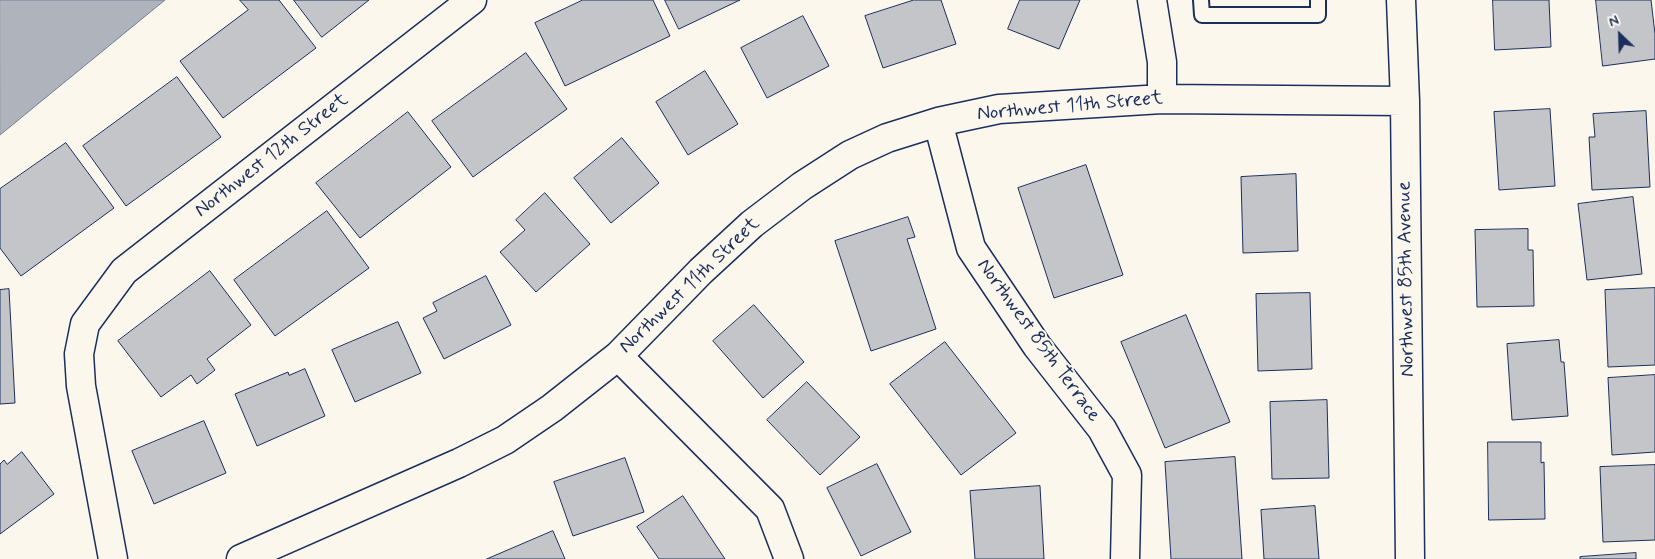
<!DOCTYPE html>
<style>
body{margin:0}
#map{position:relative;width:1655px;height:559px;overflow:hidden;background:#fbf7ec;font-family:Mynerve,sans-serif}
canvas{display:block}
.north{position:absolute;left:1595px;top:10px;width:50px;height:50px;-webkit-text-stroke:4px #fbf7ec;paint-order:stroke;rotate:336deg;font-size:14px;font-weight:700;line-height:20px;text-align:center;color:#1b2f5e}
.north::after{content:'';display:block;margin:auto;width:18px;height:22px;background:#1b2f5e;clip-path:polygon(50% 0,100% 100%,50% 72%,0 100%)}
</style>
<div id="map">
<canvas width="1655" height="559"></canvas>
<div class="north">N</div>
</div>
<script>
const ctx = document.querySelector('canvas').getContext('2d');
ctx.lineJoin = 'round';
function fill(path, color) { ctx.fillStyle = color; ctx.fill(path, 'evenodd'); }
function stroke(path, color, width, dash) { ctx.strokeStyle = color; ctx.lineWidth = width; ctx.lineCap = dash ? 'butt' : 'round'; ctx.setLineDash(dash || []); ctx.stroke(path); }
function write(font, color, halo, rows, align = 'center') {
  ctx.font = font + ' Mynerve,sans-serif'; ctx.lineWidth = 4; ctx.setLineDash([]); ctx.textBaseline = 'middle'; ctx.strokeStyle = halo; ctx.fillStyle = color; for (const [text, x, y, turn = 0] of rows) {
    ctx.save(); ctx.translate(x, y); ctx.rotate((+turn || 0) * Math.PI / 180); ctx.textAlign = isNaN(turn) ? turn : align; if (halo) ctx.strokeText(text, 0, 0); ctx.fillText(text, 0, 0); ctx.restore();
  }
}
const water = new Path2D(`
 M0 0H165L0 135Z`);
fill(water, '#afb3bb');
stroke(water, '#747e96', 1);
const building = new Path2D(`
 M240 0H279L316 48 223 118 180 61 248 10Z
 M294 0H369L322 37Z
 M583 0H653L670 36 565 86 535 23Z
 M665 0H740L679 29Z
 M914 0H941L956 44 883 68 865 16Z
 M1020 0H1080L1059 49 1008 29Z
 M1493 0H1549L1551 47 1495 50Z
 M1596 0H1651L1655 34V59L1603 66Z
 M803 16 829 66 767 98 741 48Z
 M526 53 567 109 473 177 432 121Z
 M705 71 738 124 688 155 656 102Z
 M177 77 221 137 126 206 83 146Z
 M1550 109 1555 186 1499 190 1494 112Z
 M1646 111 1650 187 1592 190 1589 137H1595L1593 114Z
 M408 112 451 167 360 238 316 183Z
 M622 138 659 183 611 223 574 178Z
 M66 143 114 208 21 276 0 248V189Z
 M1086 165 1123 275 1054 298 1018 188Z
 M1296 174 1298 251 1243 253 1241 177Z
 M545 193 590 244 536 292 500 252 525 230 516 220Z
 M1633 197 1642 274 1587 280 1578 204Z
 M327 211 369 268 275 336 234 280Z
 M908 217 915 237 907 239 936 329 871 351 835 241Z
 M1528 229V250H1533L1534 306 1477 307 1475 230Z
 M210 271 251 325 207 359 215 370 197 384 191 375 161 397 118 341Z
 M486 276 511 325 444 359 423 318 437 311 433 303Z
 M1655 288V365L1608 367 1605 290Z
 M9 289 15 403 0 404V290Z
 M1310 293 1312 369 1258 371 1256 294Z
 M754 305 804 362 763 398 713 341Z
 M1186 315 1230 422 1165 448 1121 342Z
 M398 322 421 373 355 402 332 350Z
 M1559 340 1561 362H1564L1568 416 1512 420 1507 344Z
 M945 342 1016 433 961 475 890 384Z
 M305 369 325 416 257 446 235 394 288 372 289 375Z
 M1655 375V452L1612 455 1608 378Z
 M807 382 860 437 820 475 767 420Z
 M1327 400 1329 478 1272 479 1270 402Z
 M204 421 226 473 154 504 132 451Z
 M1488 442H1541V463L1544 462 1545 519 1489 520Z
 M22 452 54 494 0 534V464L4 460 7 464Z
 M1235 457 1242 559H1171L1165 462Z
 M625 458 644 512 573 536 554 482Z
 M877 464 911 532 861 556 827 488Z
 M1655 465V540L1603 542 1600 467Z
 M1040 486 1044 559H975L970 491Z
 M683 496 725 559H659L637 527Z
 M1315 506 1319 559H1264L1261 510Z
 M553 531 565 559H487Z
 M1636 553V559H1580V557Z`);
fill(building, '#c3c5c9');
stroke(building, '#1b2f5e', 1);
const lane = new Path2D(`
 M1201 0 1202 15H1318V0`);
const street = new Path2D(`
 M1152 0 1162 62V99
 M1401 0 1405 101 1410 559
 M938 122 971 248 1037 346 1102 429 1127 475 1125 559
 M618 356 770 509 789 559
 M113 559 81 386 79 354 85 324 124 271 472 0
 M241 559 459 463 505 440 552 408 618 356 701 271 752 224 802 186 850 155 887 138 938 122 999 109 1162 99 1405 101`);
stroke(lane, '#1b2f5e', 18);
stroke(street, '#1b2f5e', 31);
stroke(lane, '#fbf7ec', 14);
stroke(street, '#fbf7ec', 28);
write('20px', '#1b2f5e', '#fbf7ec', [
 ["Northwest 11th Street",1070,107,-5],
 ["Northwest 12th Street",272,156,-38],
 ["Northwest 85th Avenue",1407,279,-91],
 ["Northwest 11th Street",690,286,-44],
 ["Northwest 85th Terrace",1038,341,54]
]);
</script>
